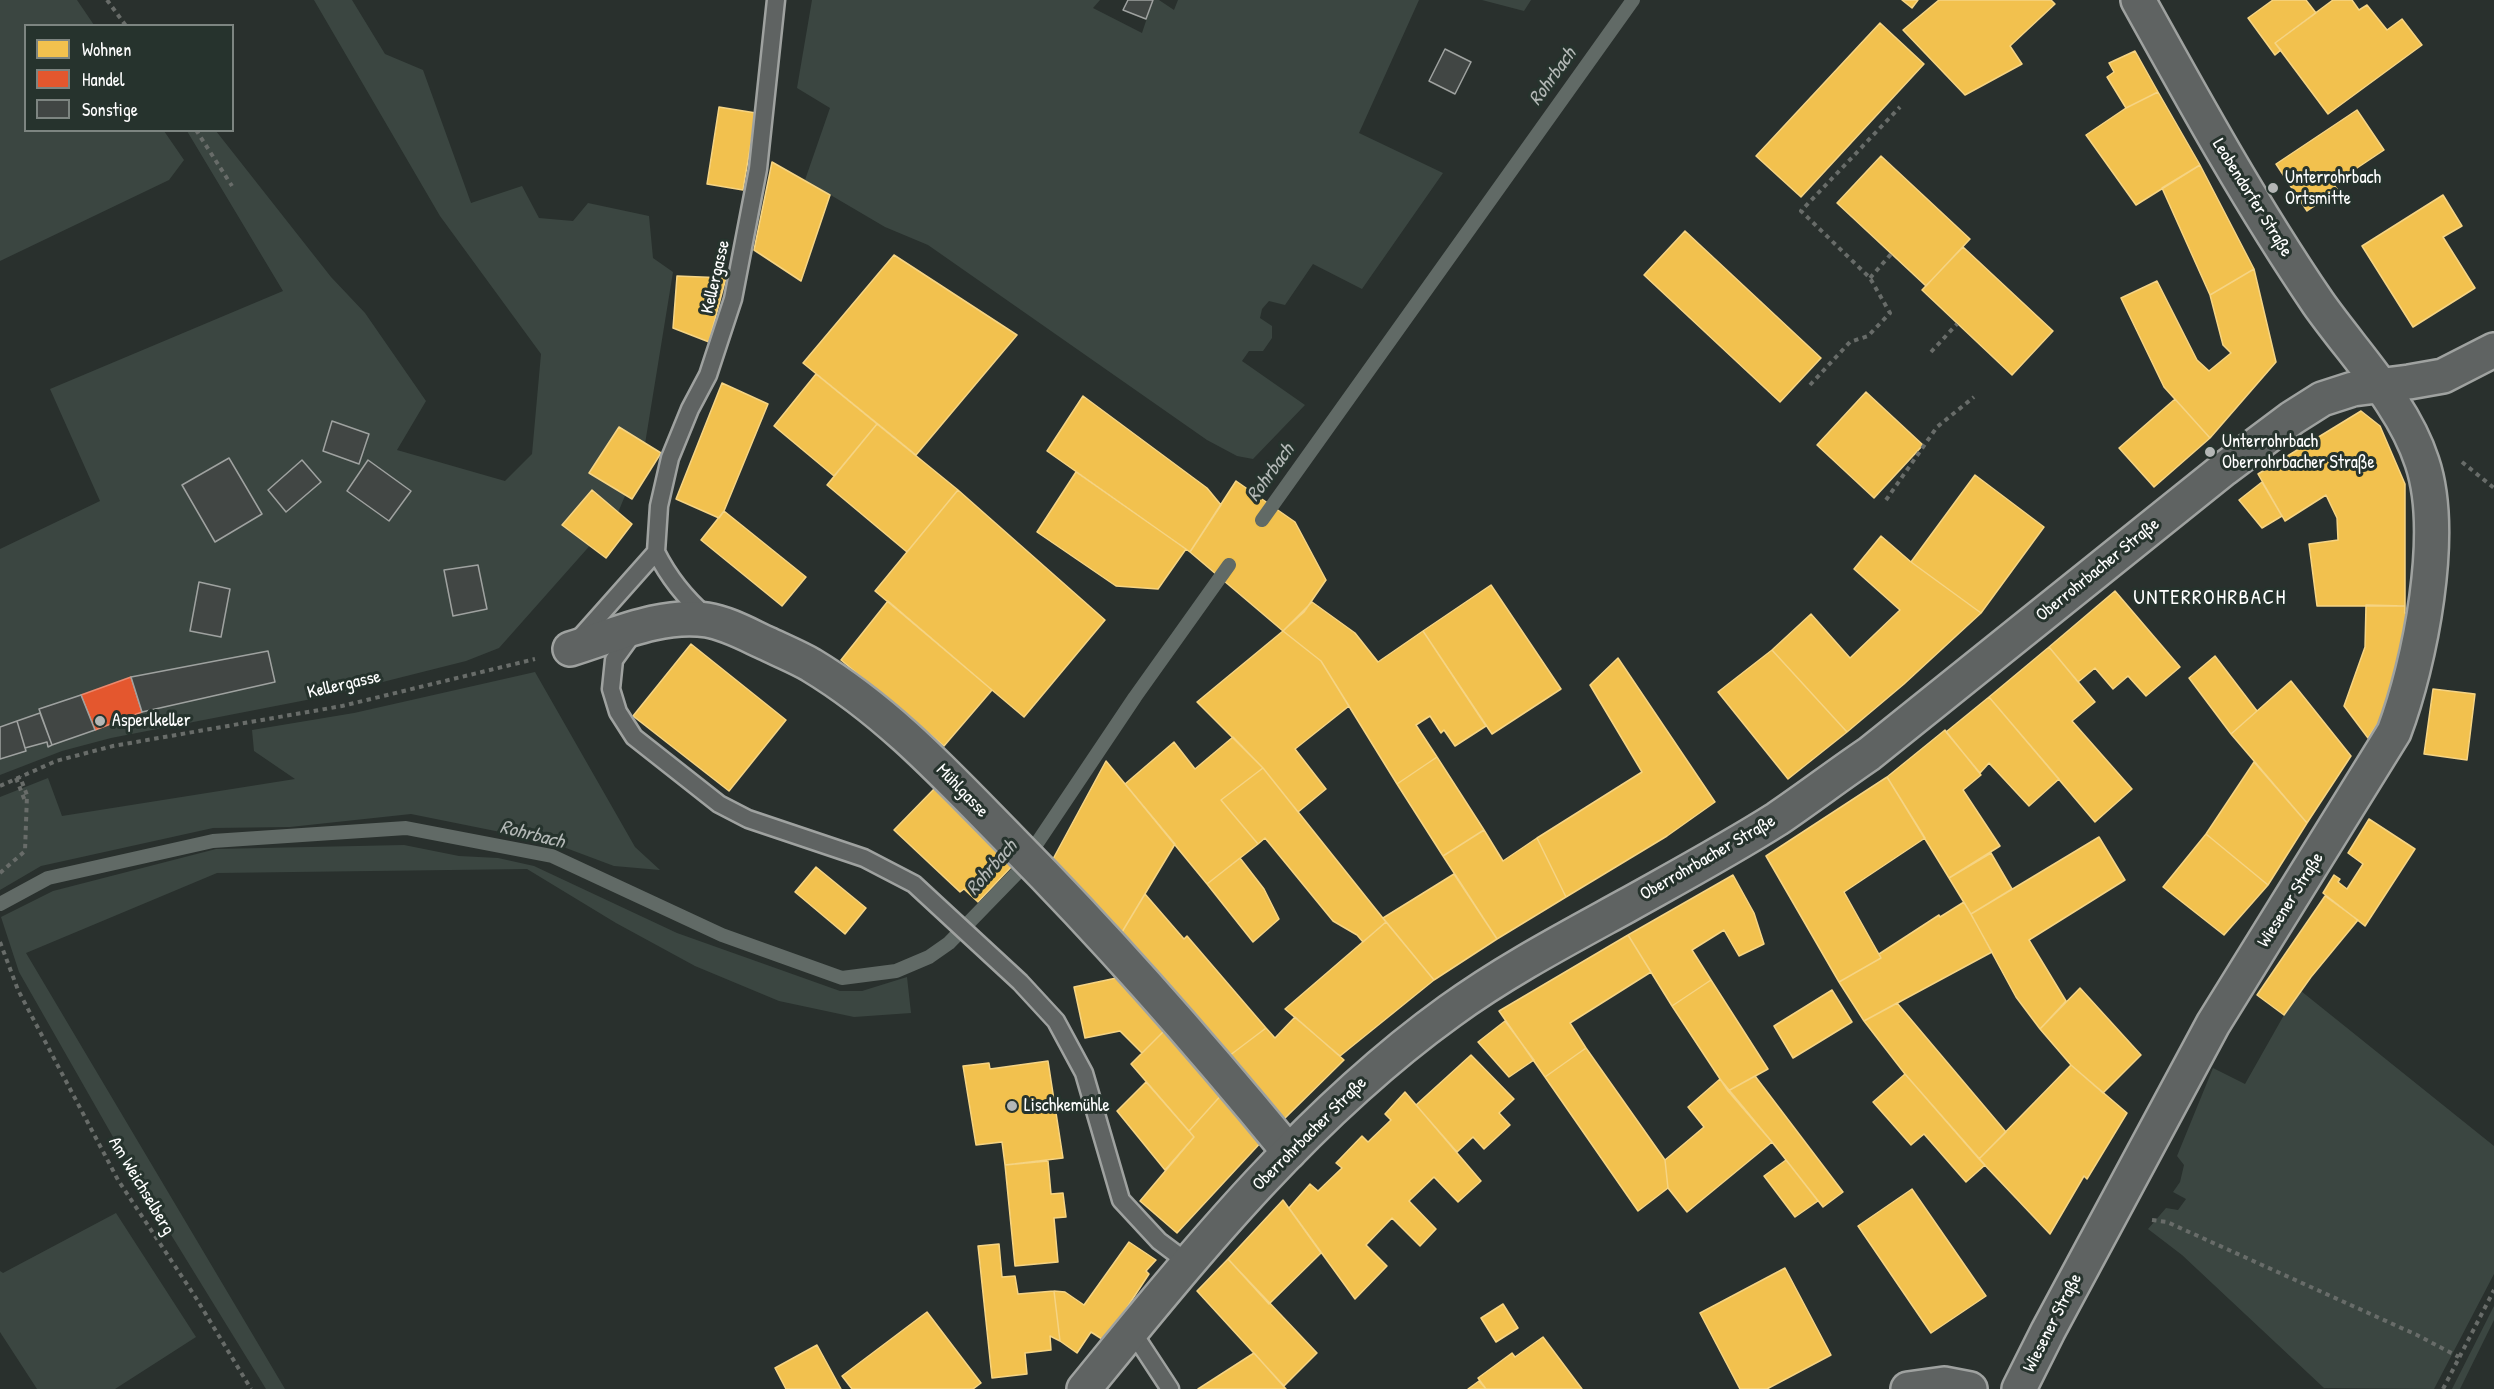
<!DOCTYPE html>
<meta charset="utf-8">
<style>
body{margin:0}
#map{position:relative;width:2494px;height:1389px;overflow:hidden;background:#29302d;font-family:"Patrick Hand",sans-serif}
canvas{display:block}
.legend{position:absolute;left:24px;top:24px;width:210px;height:108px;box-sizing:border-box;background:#26332d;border:2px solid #7d8581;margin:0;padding:8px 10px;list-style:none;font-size:18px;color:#fff}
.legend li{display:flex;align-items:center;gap:12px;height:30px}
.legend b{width:30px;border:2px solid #7d8581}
</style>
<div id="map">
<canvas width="2494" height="1389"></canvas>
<ul class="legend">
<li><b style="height:16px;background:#f2c14e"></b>Wohnen</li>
<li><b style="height:16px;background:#e4572e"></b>Handel</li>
<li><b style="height:16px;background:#414644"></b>Sonstige</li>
</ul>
</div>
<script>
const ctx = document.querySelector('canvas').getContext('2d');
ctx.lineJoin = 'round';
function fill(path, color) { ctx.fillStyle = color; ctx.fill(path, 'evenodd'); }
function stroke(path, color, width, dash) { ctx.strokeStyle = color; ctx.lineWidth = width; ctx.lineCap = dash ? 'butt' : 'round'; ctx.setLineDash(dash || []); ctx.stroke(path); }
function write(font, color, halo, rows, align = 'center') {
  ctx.font = font + ' "Patrick Hand",sans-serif'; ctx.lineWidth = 6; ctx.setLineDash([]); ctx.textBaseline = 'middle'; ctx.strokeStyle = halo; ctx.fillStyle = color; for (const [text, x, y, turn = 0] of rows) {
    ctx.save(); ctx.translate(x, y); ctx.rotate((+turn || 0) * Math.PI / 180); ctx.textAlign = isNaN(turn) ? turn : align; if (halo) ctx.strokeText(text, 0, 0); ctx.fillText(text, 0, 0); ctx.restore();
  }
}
fill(new Path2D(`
 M0 0H77L94 25 26 26V130L164 131 184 160 169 180 0 261Z
 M314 0H352L385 54 423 70 471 203 522 186 539 218 573 221 588 203 649 216 653 258 673 272 644 450 617 515 499 648 466 661 327 696 111 738 62 751 0 775V549L100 501 50 389 283 291 187 131H216L331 277 365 313 426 401 397 450 505 481 532 454 541 354 440 216Z
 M812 0H1100L1093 8 1142 33 1153 0H1159L1174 10 1178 0H1419L1359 133 1443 173 1362 289 1313 264 1285 305 1269 301 1262 309 1260 318 1272 326V338L1263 351H1249L1242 361 1305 405 1253 459 1237 456 1207 440 928 245 885 227 805 180 830 108 797 88Z
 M1482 0H1531L1524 11Z
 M535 672 635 847 660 870 614 866 550 842 411 814 290 827 213 828 41 866 0 890V797L48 778 62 816 295 779 254 751 252 730 354 713Z
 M404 845 459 856 498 858 534 866 677 933 840 991H862L907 977 911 1013 854 1017 779 1001 695 966 616 923 527 869 217 873 26 953 285 1389H266L141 1186 19 972 1 917 53 891 216 849Z
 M2301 991 2494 1146V1274L2434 1389 2324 1388 2182 1255 2148 1229 2166 1208 2178 1210 2186 1199 2173 1192 2180 1182 2184 1165 2177 1156 2213 1068 2245 1084 2284 1015Z
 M116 1213 196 1337 115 1389H37L0 1332V1271L3 1273Z
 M2494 1306V1320L2460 1389H2452Z`), '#3b4641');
const homes = new Path2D(`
 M1902 0H1918L1912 8Z
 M1939 0H2051L2055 4 2010 46 2022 64 1965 95 1903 30Z
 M2273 0H2306L2316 13 2275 43 2281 50 2275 55 2248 18Z
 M2333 0H2352L2359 10 2367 5 2387 30 2402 19 2422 45 2328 114 2275 43Z
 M1880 23 1924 64 1801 197 1756 156Z
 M2135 51 2158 92 2126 108 2107 77 2114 72 2109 63Z
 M2158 92 2200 165 2136 205 2086 135 2126 108Z
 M719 107 756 113 743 190 707 184Z
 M2357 110 2384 150 2333 184 2338 190 2307 211 2276 164Z
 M1881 156 1970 239 1926 286 1837 203Z
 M772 162 830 195 801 281 754 250Z
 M2200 165 2254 269 2210 295 2162 188Z
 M2443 195 2462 226 2443 237 2475 288 2413 327 2362 246Z
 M1685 231 1821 358 1780 402 1644 275Z
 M1963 247 2053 331 2012 375 1922 290Z
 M894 255 1017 335 916 455 803 363Z
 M2254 269 2276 362 2210 438 2164 387 2121 298 2157 281 2197 360 2209 371 2231 353 2223 345 2210 295Z
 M677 276 726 278 709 342 673 328Z
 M816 374 877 424 834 476 774 426Z
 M722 383 768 404 724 511 719 518 676 499Z
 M1866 392 1923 445 1874 498 1817 445Z
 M1083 396 1207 488 1221 505 1190 552 1047 451Z
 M2175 399 2210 438 2154 487 2119 448Z
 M2361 411 2380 426 2405 484V606H2317L2309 544 2338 540 2337 518 2326 495 2285 521 2258 474Z
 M877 424 958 490 907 552 827 485Z
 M619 427 661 453 632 499 589 473Z
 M1076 472 1186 549 1158 589 1116 586 1037 532Z
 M1975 475 2044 527 1981 613 1911 562Z
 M1236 481 1295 522 1326 580 1304 612 1283 631 1190 552Z
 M2262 482 2282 516 2262 528 2239 500Z
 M592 490 632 524 606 558 562 525Z
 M958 490 1105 620 1024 717 875 591Z
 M724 511 806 577 782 606 701 540Z
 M1881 536 1911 562 1981 613 1904 684 1847 732 1772 650 1811 614 1850 658 1900 610 1854 569Z
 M1491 585 1561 689 1492 734 1423 631Z
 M2115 591 2180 667 2146 696 2128 676 2113 689 2095 668 2078 682 2049 647Z
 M888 601 992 690 944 746 841 660Z
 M1312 602 1355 633 1378 662 1423 631 1486 726 1455 746 1444 730 1441 733 1430 716 1416 725 1437 757 1397 784 1321 661 1283 631Z
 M2366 605 2405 606V613L2409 614 2383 724 2379 722 2368 738 2344 706 2365 647Z
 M1283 631 1321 661 1349 706 1295 749 1326 789 1298 812 1263 768 1197 702Z
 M691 644 786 720 729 791 633 716Z
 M2049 647 2095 702 2072 721 2132 789 2095 822 1989 697Z
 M1772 650 1847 732 1788 779 1718 692Z
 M2215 656 2257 711 2231 734 2189 678Z
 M1618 658 1715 802 1667 836 1566 897 1537 838 1642 772 1590 685Z
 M2291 681 2351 756 2307 823 2231 734Z
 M2433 689 2475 694 2467 760 2424 754Z
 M1989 697 2059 779 2029 806 1989 763 1980 773 1946 732Z
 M1945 730 1981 775 1963 790 2000 846 1949 878 1887 777Z
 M1233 737 1263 768 1221 800 1258 844 1207 884 1125 784 1174 742 1195 769Z
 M1437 757 1484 830 1443 856 1397 784Z
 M1106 761 1175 844 1119 937 1053 859Z
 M2254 762 2307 823 2268 885 2206 834Z
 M1263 768 1386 922 1363 942 1357 935 1333 921 1265 838 1258 844 1221 800Z
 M1887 777 1925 838 1844 892 1881 958 1839 982 1766 856Z
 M935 788 1014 864 978 902 964 889 960 892 894 830Z
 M2369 819 2415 849 2365 926 2323 893 2334 875 2340 879 2338 882 2347 889 2363 864 2348 853Z
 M1484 830 1503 861 1537 838 1566 897 1497 939 1443 856Z
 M2206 834 2268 885 2224 935 2163 887Z
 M2099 837 2125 880 2029 940 2066 1001 2040 1029 2016 997 1971 914Z
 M1991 853 2012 889 1971 914 1949 878Z
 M1240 858 1264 889 1279 919 1253 942 1207 884Z
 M816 867 866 908 845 934 795 892Z
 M1454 874 1497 939 1434 980 1383 918Z
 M1733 875 1754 913 1764 944 1739 956 1724 930 1692 950 1711 980 1672 1006 1628 935Z
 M1145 894 1184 939 1187 936 1266 1028 1225 1059 1119 937Z
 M2325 896 2358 920 2311 977 2284 1015 2257 995Z
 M1964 902 1992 952 1864 1021 1839 982 1881 958 1879 954 1939 915 1940 917Z
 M1386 922 1434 980 1340 1056 1285 1009Z
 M1628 935 1651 972 1570 1023 1586 1048 1545 1077 1499 1011Z
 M1121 977 1167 1028 1142 1053 1120 1031 1085 1038 1074 987Z
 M1711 980 1768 1069 1728 1091 1672 1006Z
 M2080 988 2141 1055 2103 1093 2071 1065 2040 1029Z
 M1832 990 1852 1022 1793 1058 1774 1026Z
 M1897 1003 2006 1132 1979 1159 1905 1074 1864 1021Z
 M1295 1017 1344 1060 1280 1123 1225 1059 1266 1028 1275 1038Z
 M1505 1021 1534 1060 1509 1077 1478 1042Z
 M1167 1028 1224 1092 1189 1131 1131 1064Z
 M1586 1048 1665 1160 1668 1188 1638 1211 1545 1077Z
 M1471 1055 1514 1099 1499 1113 1510 1125 1484 1149 1473 1137 1457 1152 1416 1105Z
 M1048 1061 1063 1158 1005 1165 1002 1142 976 1145 963 1066 989 1063 990 1069Z
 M2071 1065 2127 1113 2087 1179 2084 1176 2050 1234 1979 1159Z
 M1905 1074 1985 1165 1966 1182 1924 1134 1911 1145 1873 1102Z
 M1755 1076 1843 1192 1823 1207 1772 1142 1728 1091Z
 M1720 1079 1772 1142 1687 1212 1668 1188 1665 1160 1704 1127 1688 1107Z
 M1146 1082 1194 1137 1165 1170 1117 1111Z
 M1224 1092 1264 1139 1177 1233 1140 1201 1194 1137 1189 1131Z
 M1405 1092 1481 1181 1458 1202 1434 1177 1409 1201 1436 1229 1420 1246 1392 1218 1366 1245 1387 1266 1355 1299 1289 1208 1310 1184 1318 1191 1342 1168 1336 1163 1362 1136 1368 1142 1391 1120 1385 1114Z
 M1786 1160 1818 1201 1795 1217 1764 1176Z
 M1048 1161 1051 1194 1063 1193 1066 1217 1054 1218 1058 1262 1015 1266 1005 1165Z
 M1912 1189 1986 1296 1931 1333 1858 1226Z
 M1283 1200 1321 1253 1269 1304 1228 1259Z
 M1129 1242 1156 1260 1146 1271 1149 1274 1105 1341 1091 1332 1077 1353 1060 1341 1054 1291 1065 1292 1084 1305Z
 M999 1244 1002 1277 1015 1276 1018 1294 1054 1291 1060 1341 1050 1336 1051 1350 1025 1353 1027 1374 992 1378 978 1246Z
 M1228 1259 1317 1353 1284 1386 1197 1291Z
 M1785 1268 1831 1355 1767 1389H1740L1700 1313Z
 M1503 1304 1518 1328 1496 1342 1481 1318Z
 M927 1312 981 1383 973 1389H852L842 1376Z
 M1543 1337 1582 1389H1486L1478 1378 1512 1353 1515 1357Z
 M817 1345 841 1389H786L775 1368Z
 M1254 1353 1286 1389H1198Z
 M1479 1381 1486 1389H1468Z`);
fill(homes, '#f2c14e');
stroke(homes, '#f6d483', 1.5);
const shops = new Path2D(`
 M131 677 142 712 95 730 81 695Z`);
fill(shops, '#e4572e');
stroke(shops, '#ec896d', 1.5);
stroke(new Path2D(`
 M1262 520 1633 0
 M0 904 48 878 213 841 406 828 552 856 722 935 842 978 896 971 929 957 949 943 1017 873 1135 697 1229 565`), '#616a66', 14);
const building = new Path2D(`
 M1128 0H1153L1146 19 1123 10Z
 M1445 49 1471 62 1455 94 1429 81Z
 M332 421 369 434 359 464 323 451Z
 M229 458 262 514 215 542 182 485Z
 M302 460 321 482 286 512 268 490Z
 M368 460 411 491 389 521 347 491Z
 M478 565 487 609 453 616 444 570Z
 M199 582 230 589 221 637 190 631Z
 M268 651 275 682 142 712 131 677Z
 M81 695 95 730 52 745 39 709Z
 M40 713 52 745 48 747 47 742 25 748 17 721Z
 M17 721 26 751 0 759V727Z`);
fill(building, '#414644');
stroke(building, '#9fa2a0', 1.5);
const service = new Path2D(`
 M656 552C669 578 684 597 706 616
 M635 631 614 660 611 689 618 712 634 737 719 804 748 819 864 858 914 884 1020 982 1056 1021 1084 1073 1121 1200 1159 1241 1187 1262
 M576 642 656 552 659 506 670 458 690 409 708 375 733 299 758 169 776 0
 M1132 1331 1170 1389`);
const minor = new Path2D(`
 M570 649C613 636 661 613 707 620 727 623 750 636 768 644 782 651 797 657 811 665 889 712 949 778 1012 842 1110 941 1201 1045 1289 1152
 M1908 1389 1944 1384 1970 1389`);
const secondary = new Path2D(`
 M1084 1389C1195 1253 1307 1114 1450 1011 1505 971 1566 939 1626 906 1676 878 1728 850 1777 819 1808 798 1838 775 1869 754L2224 469 2292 418 2322 399 2353 389 2409 382 2443 376 2494 350
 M2019 1389 2048 1331 2213 1024 2394 732C2420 663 2446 533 2422 462 2403 403 2353 353 2318 303 2252 206 2195 103 2138 0`);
stroke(service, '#9fa2a0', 21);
stroke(minor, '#9fa2a0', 38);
stroke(secondary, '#9fa2a0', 38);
stroke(new Path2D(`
 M107 0 126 26
 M196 130 232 186
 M1870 278 1892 253
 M1931 352 1957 324
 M1810 385 1850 342 1868 336 1890 313 1870 278 1801 211 1900 107
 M2462 462 2494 488
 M1886 500 1937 427 1974 397
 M16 778 25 801
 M0 786 56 761 113 746 342 706 535 659
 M0 873 25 851 27 795 20 777
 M0 942 18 990 118 1180 196 1298 251 1389
 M2152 1220 2167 1222 2417 1335 2459 1357
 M2443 1389 2494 1290`), '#686c69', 4, [4.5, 4.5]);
stroke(service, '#5f6362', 16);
stroke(minor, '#5f6362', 33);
stroke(secondary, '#5f6362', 33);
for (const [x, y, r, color] of [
 [2273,188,6,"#b4b7b6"],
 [2210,452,6,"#b4b7b6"],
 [100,721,6,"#b4b7b6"],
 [1012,1106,6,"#b4b7b6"]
]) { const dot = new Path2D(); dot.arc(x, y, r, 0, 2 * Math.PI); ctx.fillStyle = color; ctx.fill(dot); stroke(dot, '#26332d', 2); }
write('18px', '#fff', '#26332d', [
 ["Unterrohrbach",2285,178],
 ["Ortsmitte",2285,199],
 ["Unterrohrbach",2222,442],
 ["Oberrohrbacher Straße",2222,463],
 ["Asperlkeller",112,721],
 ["Lischkemühle",1024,1106]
], 'left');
write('18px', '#fff', '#26332d', [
 ["Leobendorfer Straße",2252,198,58],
 ["Kellergasse",716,277,-77],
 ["Oberrohrbacher Straße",2098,570,-39],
 ["Kellergasse",344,685,-13],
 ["Mühlgasse",962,791,46],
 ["Oberrohrbacher Straße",1708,858,-30],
 ["Wiesener Straße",2291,900,-58],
 ["Oberrohrbacher Straße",1310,1134,-45],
 ["Am Weichselberg",141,1186,59],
 ["Wiesener Straße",2053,1323,-63]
]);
write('italic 20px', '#b3b8b6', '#26332d', [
 ["Rohrbach",1553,77,-54],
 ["Rohrbach",1271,473,-54],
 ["Rohrbach",532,835,14],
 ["Rohrbach",992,868,-49]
]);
ctx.letterSpacing = '1.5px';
write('21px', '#fff', '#26332d', [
 ["UNTERROHRBACH",2210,598]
]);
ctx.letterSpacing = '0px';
</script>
